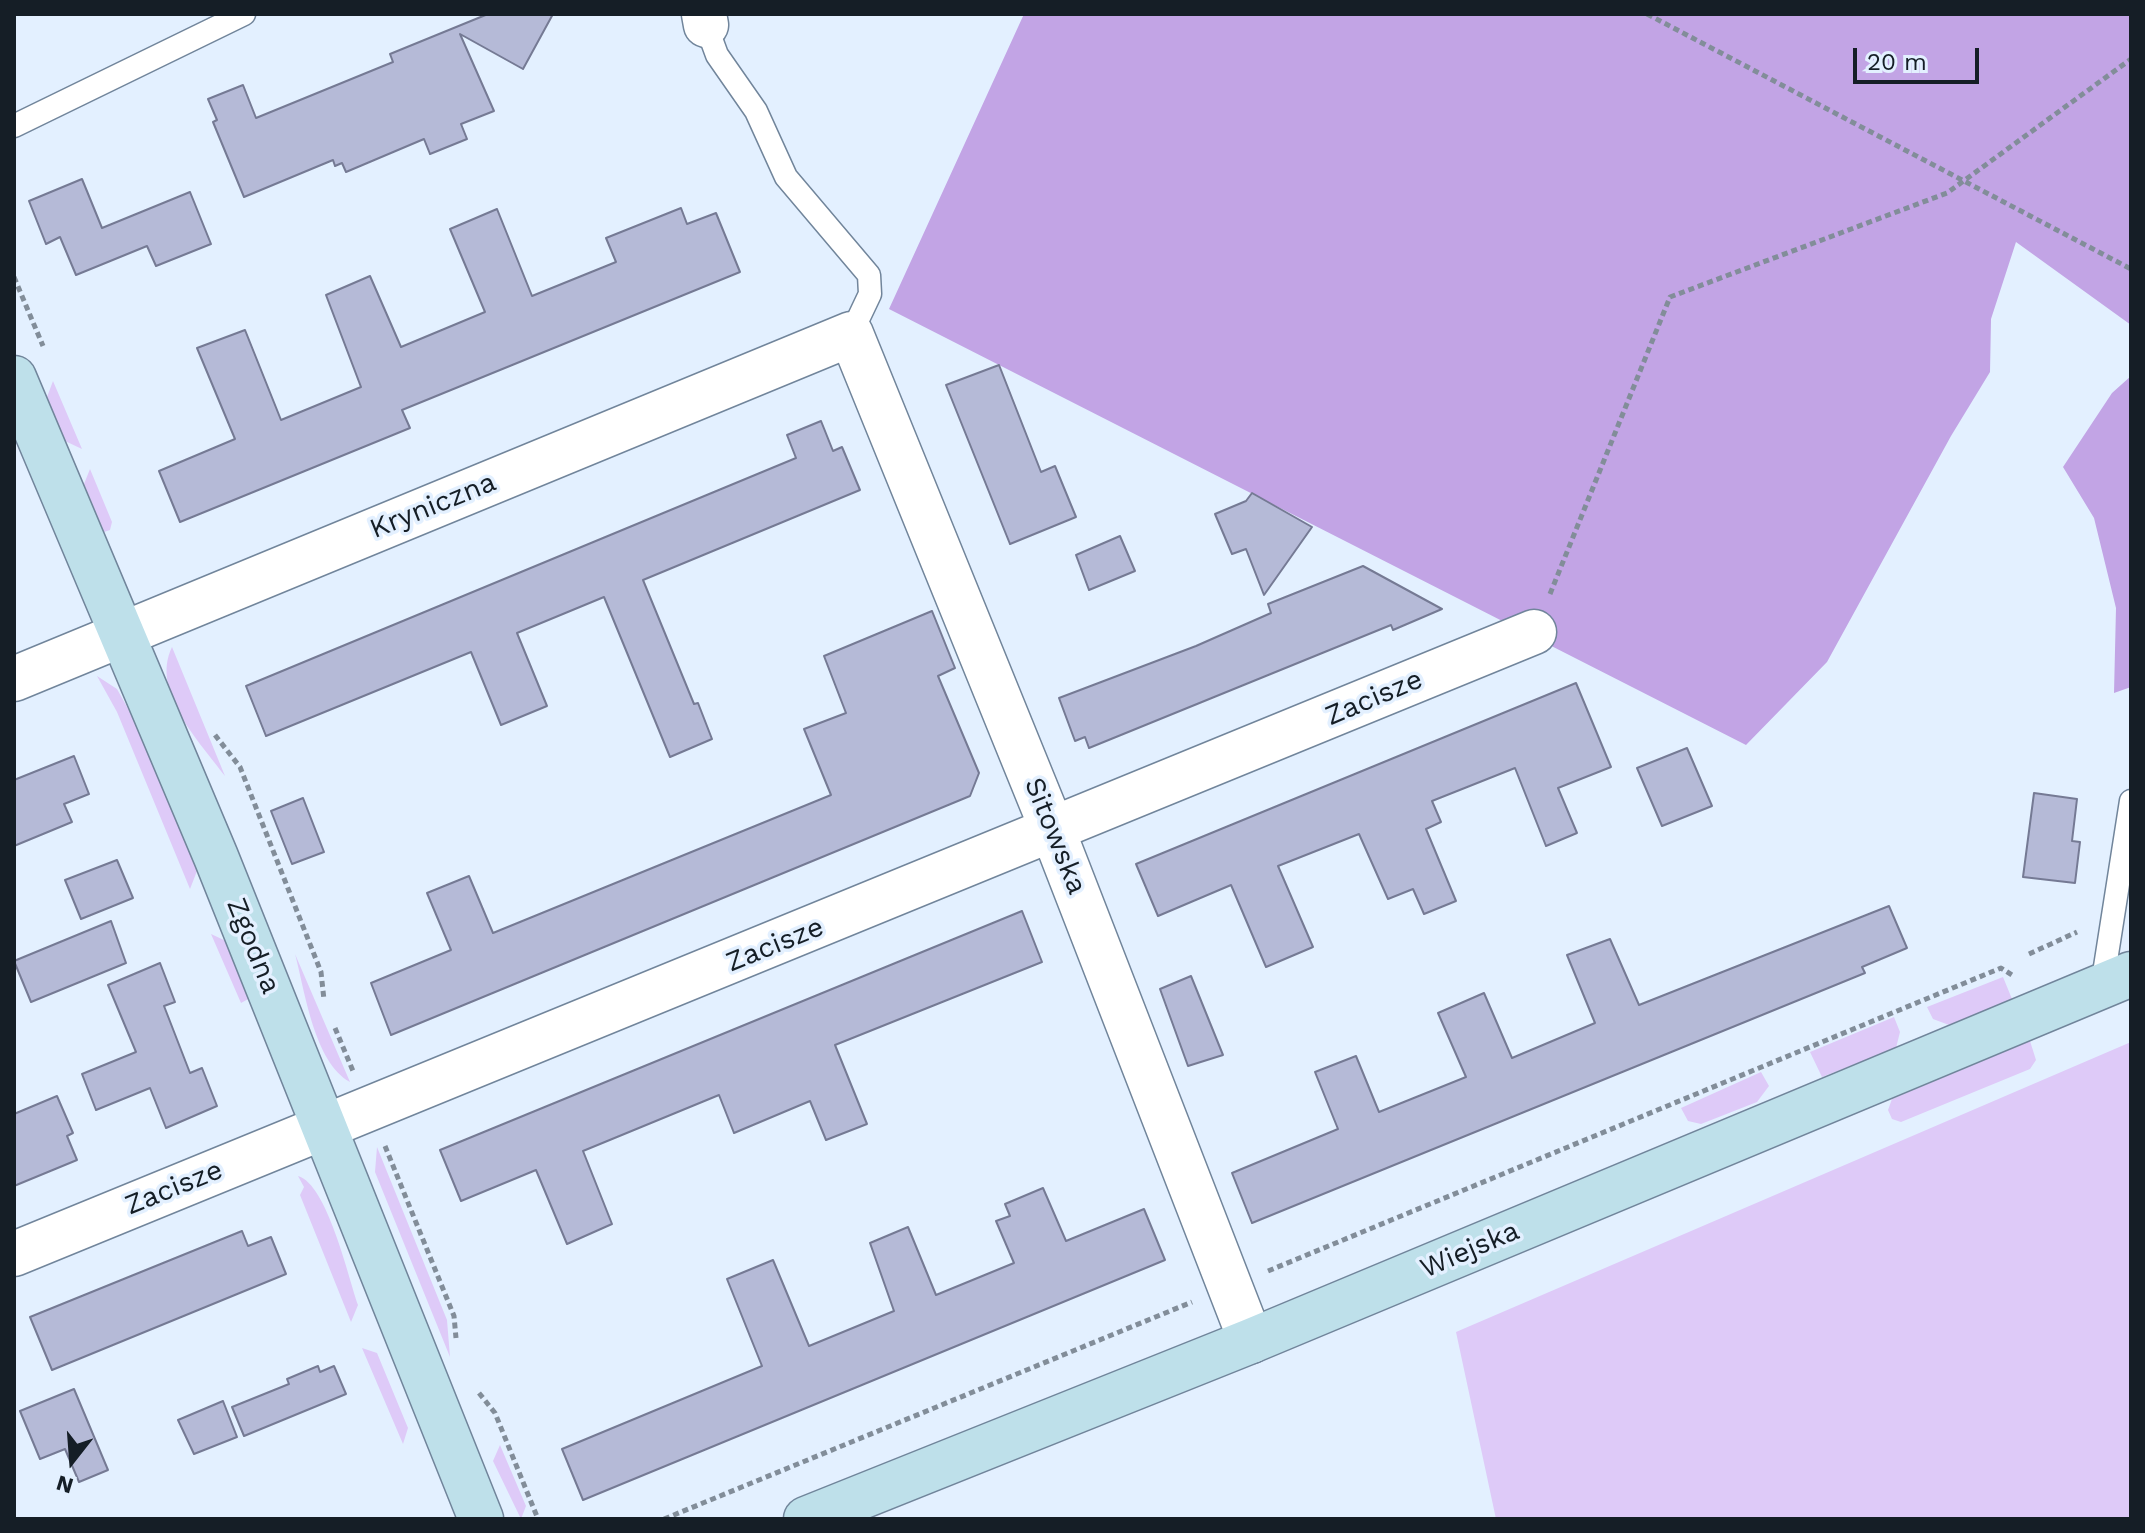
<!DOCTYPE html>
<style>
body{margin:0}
#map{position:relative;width:2145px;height:1533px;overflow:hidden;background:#e3f0ff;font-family:"Work Sans",sans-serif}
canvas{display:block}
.frame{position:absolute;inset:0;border:16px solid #151e26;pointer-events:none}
.north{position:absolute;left:32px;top:1421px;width:80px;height:80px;-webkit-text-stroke:6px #e3f0ff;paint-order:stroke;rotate:197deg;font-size:22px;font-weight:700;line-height:32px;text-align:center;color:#151e26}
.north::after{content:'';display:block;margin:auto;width:28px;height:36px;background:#151e26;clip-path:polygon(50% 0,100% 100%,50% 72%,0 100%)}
.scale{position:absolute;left:1853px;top:48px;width:126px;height:36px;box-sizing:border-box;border:4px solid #151e26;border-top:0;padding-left:10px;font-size:24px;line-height:28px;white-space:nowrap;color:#151e26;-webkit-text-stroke:6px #e3f0ff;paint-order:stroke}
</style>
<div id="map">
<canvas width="2145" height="1533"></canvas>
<div class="frame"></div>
<div class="north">N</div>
<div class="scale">20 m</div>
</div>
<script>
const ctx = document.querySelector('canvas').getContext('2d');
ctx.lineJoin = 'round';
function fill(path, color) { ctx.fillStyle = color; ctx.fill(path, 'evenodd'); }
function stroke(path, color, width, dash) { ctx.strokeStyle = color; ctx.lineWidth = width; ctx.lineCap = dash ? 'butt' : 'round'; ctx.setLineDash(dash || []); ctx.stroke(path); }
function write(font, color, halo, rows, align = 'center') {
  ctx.font = font + ' "Work Sans",sans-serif'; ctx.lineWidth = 7; ctx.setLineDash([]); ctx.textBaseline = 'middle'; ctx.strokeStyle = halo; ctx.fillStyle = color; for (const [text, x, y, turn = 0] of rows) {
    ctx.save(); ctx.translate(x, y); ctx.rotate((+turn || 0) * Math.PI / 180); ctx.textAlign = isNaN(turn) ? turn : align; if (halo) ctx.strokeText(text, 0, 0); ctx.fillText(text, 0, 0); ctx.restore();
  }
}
fill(new Path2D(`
 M53 381 82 449 65 441 47 397Z
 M90 469 112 522 110 530 104 532 84 484Z
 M172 647 225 776C200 742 150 692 172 647Z
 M97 676 117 689 131 714 197 871 190 889 117 712Z
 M211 934 226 941 250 998 241 1003Z
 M295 954 350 1082C314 1062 305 991 295 954Z
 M2003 977 2012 999 1949 1025 1933 1019 1927 1007Z
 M1894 1017 1900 1032 1896 1048 1822 1077 1810 1052Z
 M2030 1041 2036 1060 2030 1069 1901 1122 1892 1119 1888 1110 1892 1099Z
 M2131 1042V1519H1496L1456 1332Z
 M1761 1072 1769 1086 1757 1102 1701 1124 1688 1121 1681 1108Z
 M377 1147 447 1320 450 1357 375 1172Z
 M298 1176C327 1184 348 1276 358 1305L351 1322 300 1195 304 1187Z
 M362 1348 377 1353 408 1428 403 1444Z
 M500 1445 526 1506 521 1519 493 1461Z`), '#decaf8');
fill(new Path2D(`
 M1024 14H2131V325L2016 242 1991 319 1990 372 1951 436 1827 662 1746 745 889 309Z
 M2131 376V687L2114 693 2116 608 2094 518 2063 467 2112 393Z`), '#c2a4e5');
const building = new Path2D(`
 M488 14H553L523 69 460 34 494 111 461 124 467 139 430 154 424 139 346 172 342 163 335 166 333 160 244 197 213 122 217 120 208 99 243 85 256 118 393 62 390 54Z
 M82 179 102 228 190 192 211 244 156 266 147 246 76 275 60 237 46 244 29 201Z
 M681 208 687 224 716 213 740 272 402 410 410 428 180 522 159 471 235 439 197 348 245 330 281 420 361 387 326 295 370 276 401 347 485 312 450 229 497 209 532 296 616 262 606 238Z
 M999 365 1041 472 1055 466 1076 517 1010 544 946 385Z
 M821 421 833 451 842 447 860 490 643 580 694 704 698 703 712 739 670 757 604 597 517 633 547 706 501 725 471 652 266 736 246 686 796 458 787 435Z
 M1252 493 1312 527 1264 595 1246 549 1232 554 1215 514 1246 501Z
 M1120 536 1135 571 1089 590 1076 555Z
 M1363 566 1442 609 1393 630 1391 625 1089 748 1085 737 1075 741 1059 698 1196 646 1271 613 1268 604Z
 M932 611 955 668 938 676 979 773 970 796 391 1035 371 983 451 950 427 893 469 876 493 933 831 795 804 729 846 713 824 656Z
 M1576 683 1611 767 1558 788 1577 833 1546 846 1515 768 1432 801 1441 822 1426 829 1456 901 1424 914 1413 889 1388 899 1359 834 1278 866 1313 947 1266 967 1231 885 1158 916 1136 864Z
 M1687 748 1712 806 1662 826 1637 768Z
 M74 756 89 794 64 804 72 822 14 846V780Z
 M2034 793 2077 799 2072 841 2080 842 2075 883 2023 877Z
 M303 798 324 852 292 864 271 811Z
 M117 860 133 898 81 919 65 880Z
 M1889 906 1907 948 1862 967 1865 973 1252 1223 1232 1173 1338 1129 1315 1072 1356 1056 1379 1112 1466 1077 1438 1013 1484 993 1512 1058 1595 1023 1567 955 1610 939 1639 1005Z
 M1022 911 1042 962 835 1045 867 1124 826 1140 810 1101 734 1133 719 1095 583 1151 612 1224 567 1244 536 1170 461 1201 440 1150Z
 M111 921 126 963 31 1002 14 961Z
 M160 963 175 1002 164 1006 190 1073 202 1068 217 1106 166 1128 150 1088 96 1110 82 1074 136 1052 108 985Z
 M1191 976 1223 1055 1188 1066 1160 989Z
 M57 1096 73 1133 67 1136 77 1160 14 1186V1114Z
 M1043 1188 1066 1241 1144 1209 1165 1260 583 1500 562 1449 762 1366 727 1279 773 1260 809 1346 894 1311 870 1243 908 1227 936 1295 1014 1263 996 1221 1010 1216 1005 1204Z
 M242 1231 248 1246 271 1237 286 1274 52 1370 30 1317Z
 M318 1366 320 1372 334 1366 346 1394 244 1436 232 1407 289 1384 287 1379Z
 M74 1389 108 1470 79 1482 65 1449 40 1459 20 1411Z
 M223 1401 237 1437 194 1454 178 1420Z`);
fill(building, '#b5bad7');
stroke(building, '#757a94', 2);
const lane = new Path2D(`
 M706 25 717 55 756 111 786 177 869 275 870 294 851 334
 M14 126 244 14
 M2102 986 2131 801`);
const street = new Path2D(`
 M704 14 706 25
 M14 679 851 334 1053 831 1251 1341
 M14 1254 1534 632`);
const secondary = new Path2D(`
 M14 378 216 857 481 1519
 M806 1519 1251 1341 2131 974`);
stroke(lane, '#71859b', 25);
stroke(street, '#71859b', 47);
stroke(secondary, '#71859b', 47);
stroke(new Path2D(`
 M1647 14 2131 269
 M14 277 43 346
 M1550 594 1670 297 1947 193 2131 59
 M215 735 240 767 321 972 324 1000
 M2029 954 2077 932
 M335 1028 353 1071
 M385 1146 454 1316 456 1338
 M1268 1271 2001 968 2015 977
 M479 1393 495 1413 538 1519
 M664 1519 1192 1302`), '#828d99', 5, [6, 4]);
stroke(lane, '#fff', 22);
stroke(street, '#fff', 44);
stroke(secondary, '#bee0ea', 44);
write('28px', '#151e26', '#e3f0ff', [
 ["Kryniczna",433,506,-22],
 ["Zacisze",1374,698,-23],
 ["Sitowska",1055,836,68],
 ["Zacisze",775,945,-22],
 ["Zgodna",253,946,68],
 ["Zacisze",174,1188,-22],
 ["Wiejska",1470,1250,-23]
]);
</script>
